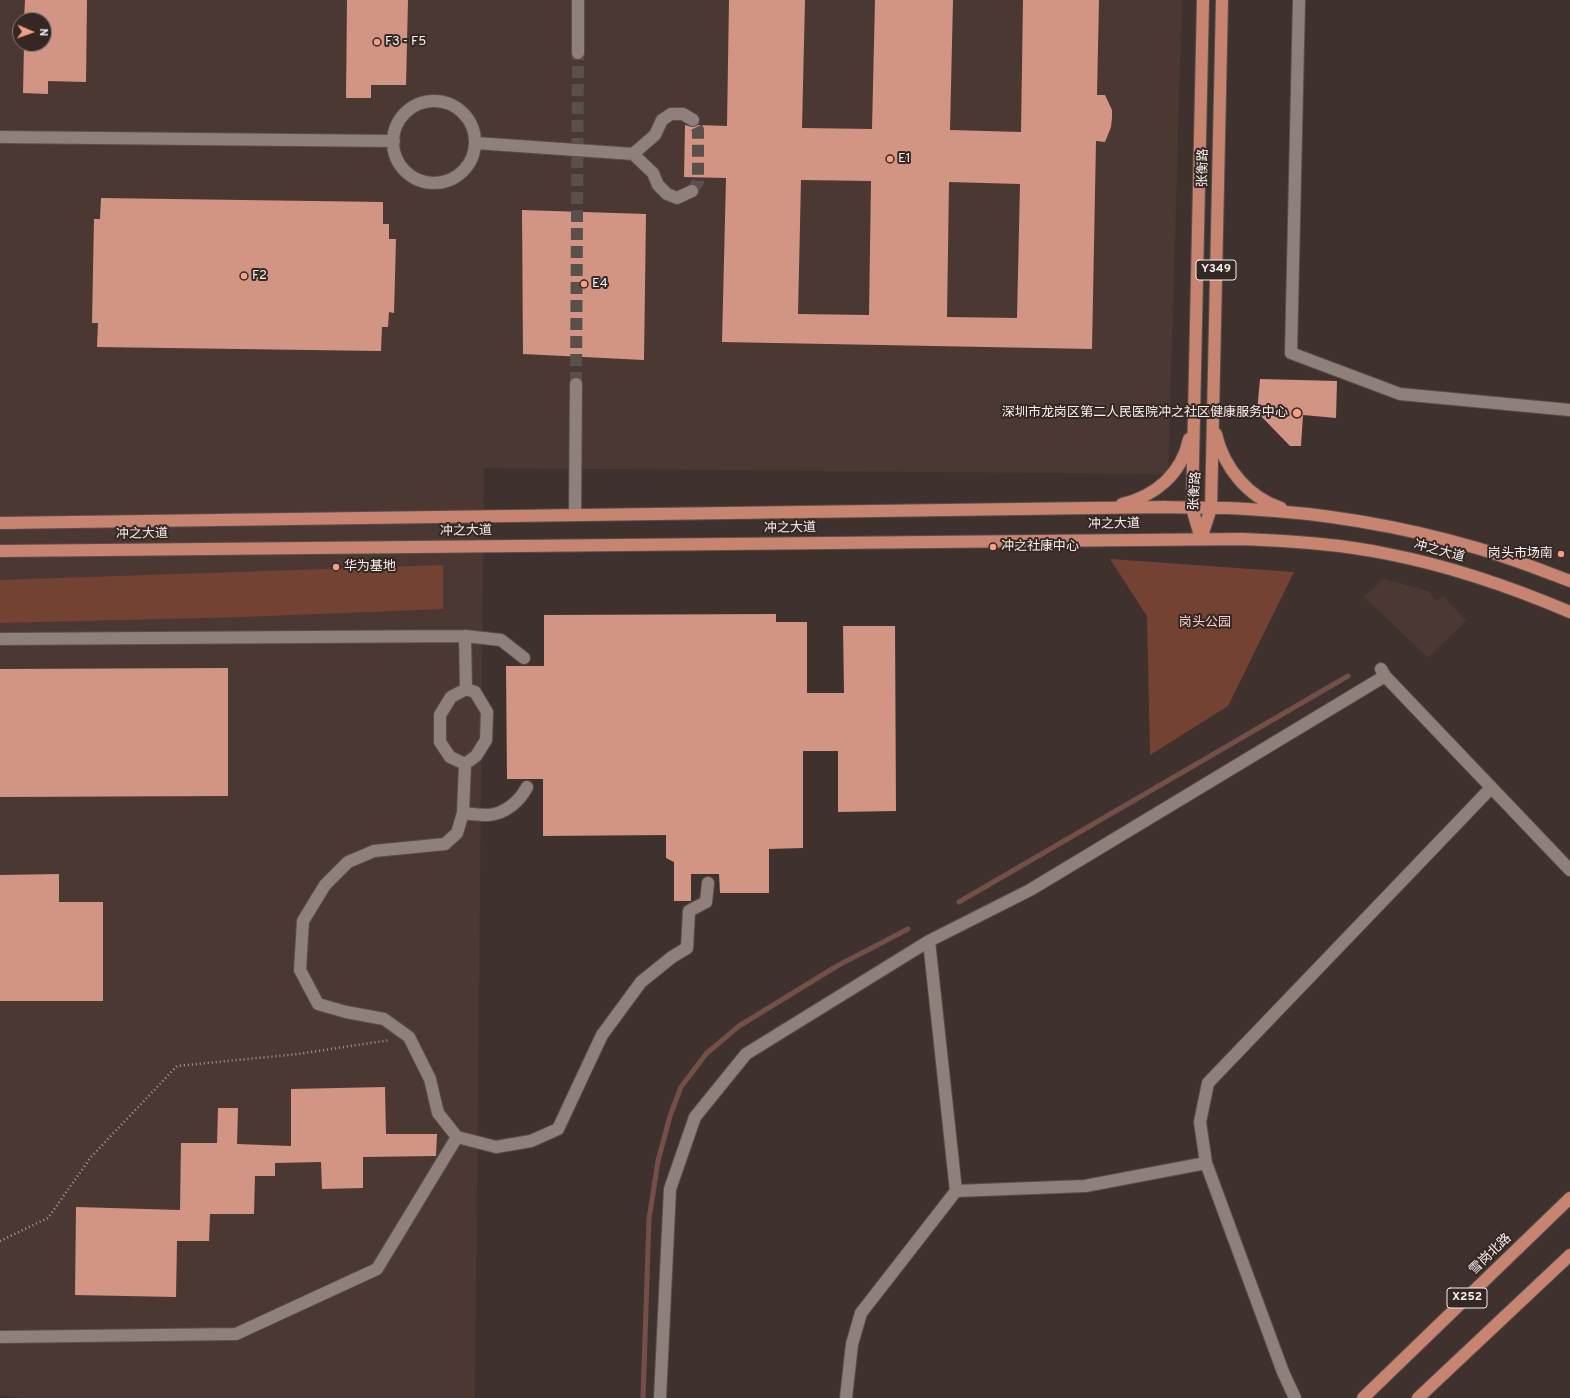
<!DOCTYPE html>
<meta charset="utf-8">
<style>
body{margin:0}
#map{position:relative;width:1570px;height:1398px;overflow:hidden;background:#3f322e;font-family:Overpass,sans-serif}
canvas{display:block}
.north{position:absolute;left:12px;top:12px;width:40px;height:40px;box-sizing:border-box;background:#352824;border:1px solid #837875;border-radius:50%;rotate:92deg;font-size:11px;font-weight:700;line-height:16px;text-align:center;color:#f9f1ee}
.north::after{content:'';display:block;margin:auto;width:14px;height:18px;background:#f39f85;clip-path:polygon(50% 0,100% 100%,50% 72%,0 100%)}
</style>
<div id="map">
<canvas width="1570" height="1398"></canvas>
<div class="north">N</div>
</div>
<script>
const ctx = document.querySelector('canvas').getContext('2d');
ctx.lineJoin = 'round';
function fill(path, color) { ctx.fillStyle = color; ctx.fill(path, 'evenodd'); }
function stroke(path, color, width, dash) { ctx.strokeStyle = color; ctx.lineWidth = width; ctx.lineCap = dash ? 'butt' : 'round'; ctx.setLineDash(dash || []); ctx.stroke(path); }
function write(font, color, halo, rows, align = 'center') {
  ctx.font = font + ' Overpass,"Noto Sans SC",sans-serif'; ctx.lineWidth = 4; ctx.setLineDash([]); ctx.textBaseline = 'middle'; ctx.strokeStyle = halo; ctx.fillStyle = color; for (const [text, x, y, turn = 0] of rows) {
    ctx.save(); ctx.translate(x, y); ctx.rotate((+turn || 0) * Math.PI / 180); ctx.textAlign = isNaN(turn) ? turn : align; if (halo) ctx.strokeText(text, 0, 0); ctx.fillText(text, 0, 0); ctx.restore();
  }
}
fill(new Path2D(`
 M0 0H1182L1168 474 484 468 475 1398H23L0 1395ZM20 20H44V44H20Z
 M1384 579 1428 591 1437 601 1443 596 1466 621 1428 657 1364 597Z`), '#4c3832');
fill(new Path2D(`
 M1110 559 1294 572 1228 706 1150 755 1147 616Z
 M443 565V609L243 617 0 623V580Z`), '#744233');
stroke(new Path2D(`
 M959 902 1348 676
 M643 1398 649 1219 658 1161 670 1116 681 1087 706 1054 739 1026 837 966 908 929`), '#734f47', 5);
fill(new Path2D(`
 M25 0H87L86 82 48 81V94L23 93 24 44H44V20H24Z
 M347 0H408L406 85H371V98H346Z
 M729 0H805L802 128 872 129 875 0H953L950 130 1021 132 1023 0H1099L1097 95H1105L1112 110V118L1111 127 1105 142 1096 141 1092 349 722 342 726 178 684 177 685 125 692 127 698 125 727 126ZM801 180 871 181 869 315 798 314ZM949 182 1020 184 1017 318 947 317Z
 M101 198 383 202V224H389V239H396L394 313 389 312 388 327H382L381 351 97 347 98 323H92L94 219H100Z
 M522 210 646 214 644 360 523 354Z
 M1260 379 1337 381 1336 418 1303 415 1301 446H1290L1257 412Z
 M776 614V622H807V693H844L843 626H895L896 811 838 812V751H803V848L769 849V893H720L719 874H691V901H674V862L666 858V835L543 836V779H507L506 666H544V615Z
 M228 668V796L0 797V669Z
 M59 874V902H103V1001H0V875Z
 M385 1087 386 1134H437L436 1156 363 1157V1188L322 1189 321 1162 275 1163V1176H255L254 1214H210L209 1241H177L176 1297 75 1295 76 1207 180 1210 181 1143H217L218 1108H238L237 1144 291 1146V1089Z`), '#d29583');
stroke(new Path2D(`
 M692 191 698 182V130L693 120
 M576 384 578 53`), '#5b4f4b', 12, [12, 6]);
const minor = new Path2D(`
 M1299 1 1291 353 1400 394 1570 410
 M578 53V0
 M393 142a41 41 0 1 1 82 0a41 41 0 1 1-82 0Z
 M0 137 394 141
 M476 143 633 154 653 173 658 185 667 194 677 198 692 191
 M633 154 655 135 662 120 671 114H683L693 120
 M575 515 576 384
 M465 636 466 689 451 697 440 715V742L450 757 465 764 463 813 457 833 445 844 374 851 348 862 325 885 303 921 300 970 318 1004 346 1012 384 1019 409 1037 430 1079 438 1113 457 1137 496 1147 531 1141 558 1129 602 1035 641 982 672 957 687 948 689 911 706 902 708 883
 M0 639 465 636 501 640 524 658
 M1381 669 1385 676 1570 870
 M465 764 476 756 486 740 487 712 475 692 466 689
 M463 813C471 814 480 815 488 815 505 814 520 801 527 787
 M956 1191 1085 1186 1206 1163
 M0 1337 236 1334 377 1269 457 1137
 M660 1398 670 1189 695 1117 746 1054 929 941 1030 890 1385 676
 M846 1398 852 1344 861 1313 956 1191 929 941
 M1295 1398 1283 1372 1206 1163 1200 1122 1208 1083 1491 788`);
const major = new Path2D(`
 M1216 434C1224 468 1248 497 1281 508
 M1122 504C1156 496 1182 473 1189 439
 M0 523 1165 507C1192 508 1220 507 1247 509 1323 513 1400 526 1473 547 1506 556 1538 569 1570 581
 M1201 539 1211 508 1222 0
 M1201 539 1192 508 1203 0
 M0 551 1243 539C1291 541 1340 544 1388 554 1450 566 1511 587 1570 612
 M1363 1398 1570 1198
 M1418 1398 1570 1255`);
stroke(minor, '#594e4a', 14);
stroke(major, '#594e4a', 14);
stroke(new Path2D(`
 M0 1241 48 1218 91 1157 177 1066 298 1054 390 1040`), '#a49a96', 2.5, [1, 3]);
stroke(minor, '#8f807b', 12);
stroke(major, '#c78470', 12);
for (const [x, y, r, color] of [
 [377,42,4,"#f39f85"],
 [890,159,4,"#f39f85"],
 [244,276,4,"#f39f85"],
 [584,284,4,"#f39f85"],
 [1297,413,5,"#f39f85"],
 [993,547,4,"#f39f85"],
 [1561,554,4,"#f39f85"],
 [336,567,4,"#f39f85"]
]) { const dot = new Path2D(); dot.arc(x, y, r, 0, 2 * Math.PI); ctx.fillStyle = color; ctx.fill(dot); stroke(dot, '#352824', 1.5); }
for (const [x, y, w] of [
 [1216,270,40],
 [1467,1298,40]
]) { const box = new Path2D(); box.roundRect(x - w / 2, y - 10, w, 20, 3); ctx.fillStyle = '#352824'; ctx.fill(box); stroke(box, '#f9f1ee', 1); }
write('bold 12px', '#f9f1ee', null, [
 ["Y349",1216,270],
 ["X252",1467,1298]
]);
write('13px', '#f9f1ee', '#352824', [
 ["F3 - F5",385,42],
 ["E1",898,159],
 ["F2",252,276],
 ["E4",592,284],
 ["深圳市龙岗区第二人民医院冲之社区健康服务中心",1288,413,"right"],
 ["冲之社康中心",1001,547],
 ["岗头市场南",1553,554,"right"],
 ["华为基地",344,567]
], 'left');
write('13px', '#f9f1ee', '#352824', [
 ["张衡路",1204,168,-89],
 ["张衡路",1196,491,-86],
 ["冲之大道",1114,525,-1],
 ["冲之大道",790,529,-1],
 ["冲之大道",466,532,-1],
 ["冲之大道",142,535,-1],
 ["冲之大道",1439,552,15],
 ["雪岗北路",1491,1255,-44]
]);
write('13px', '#f4d0c5', '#352824', [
 ["岗头公园",1205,623]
]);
</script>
